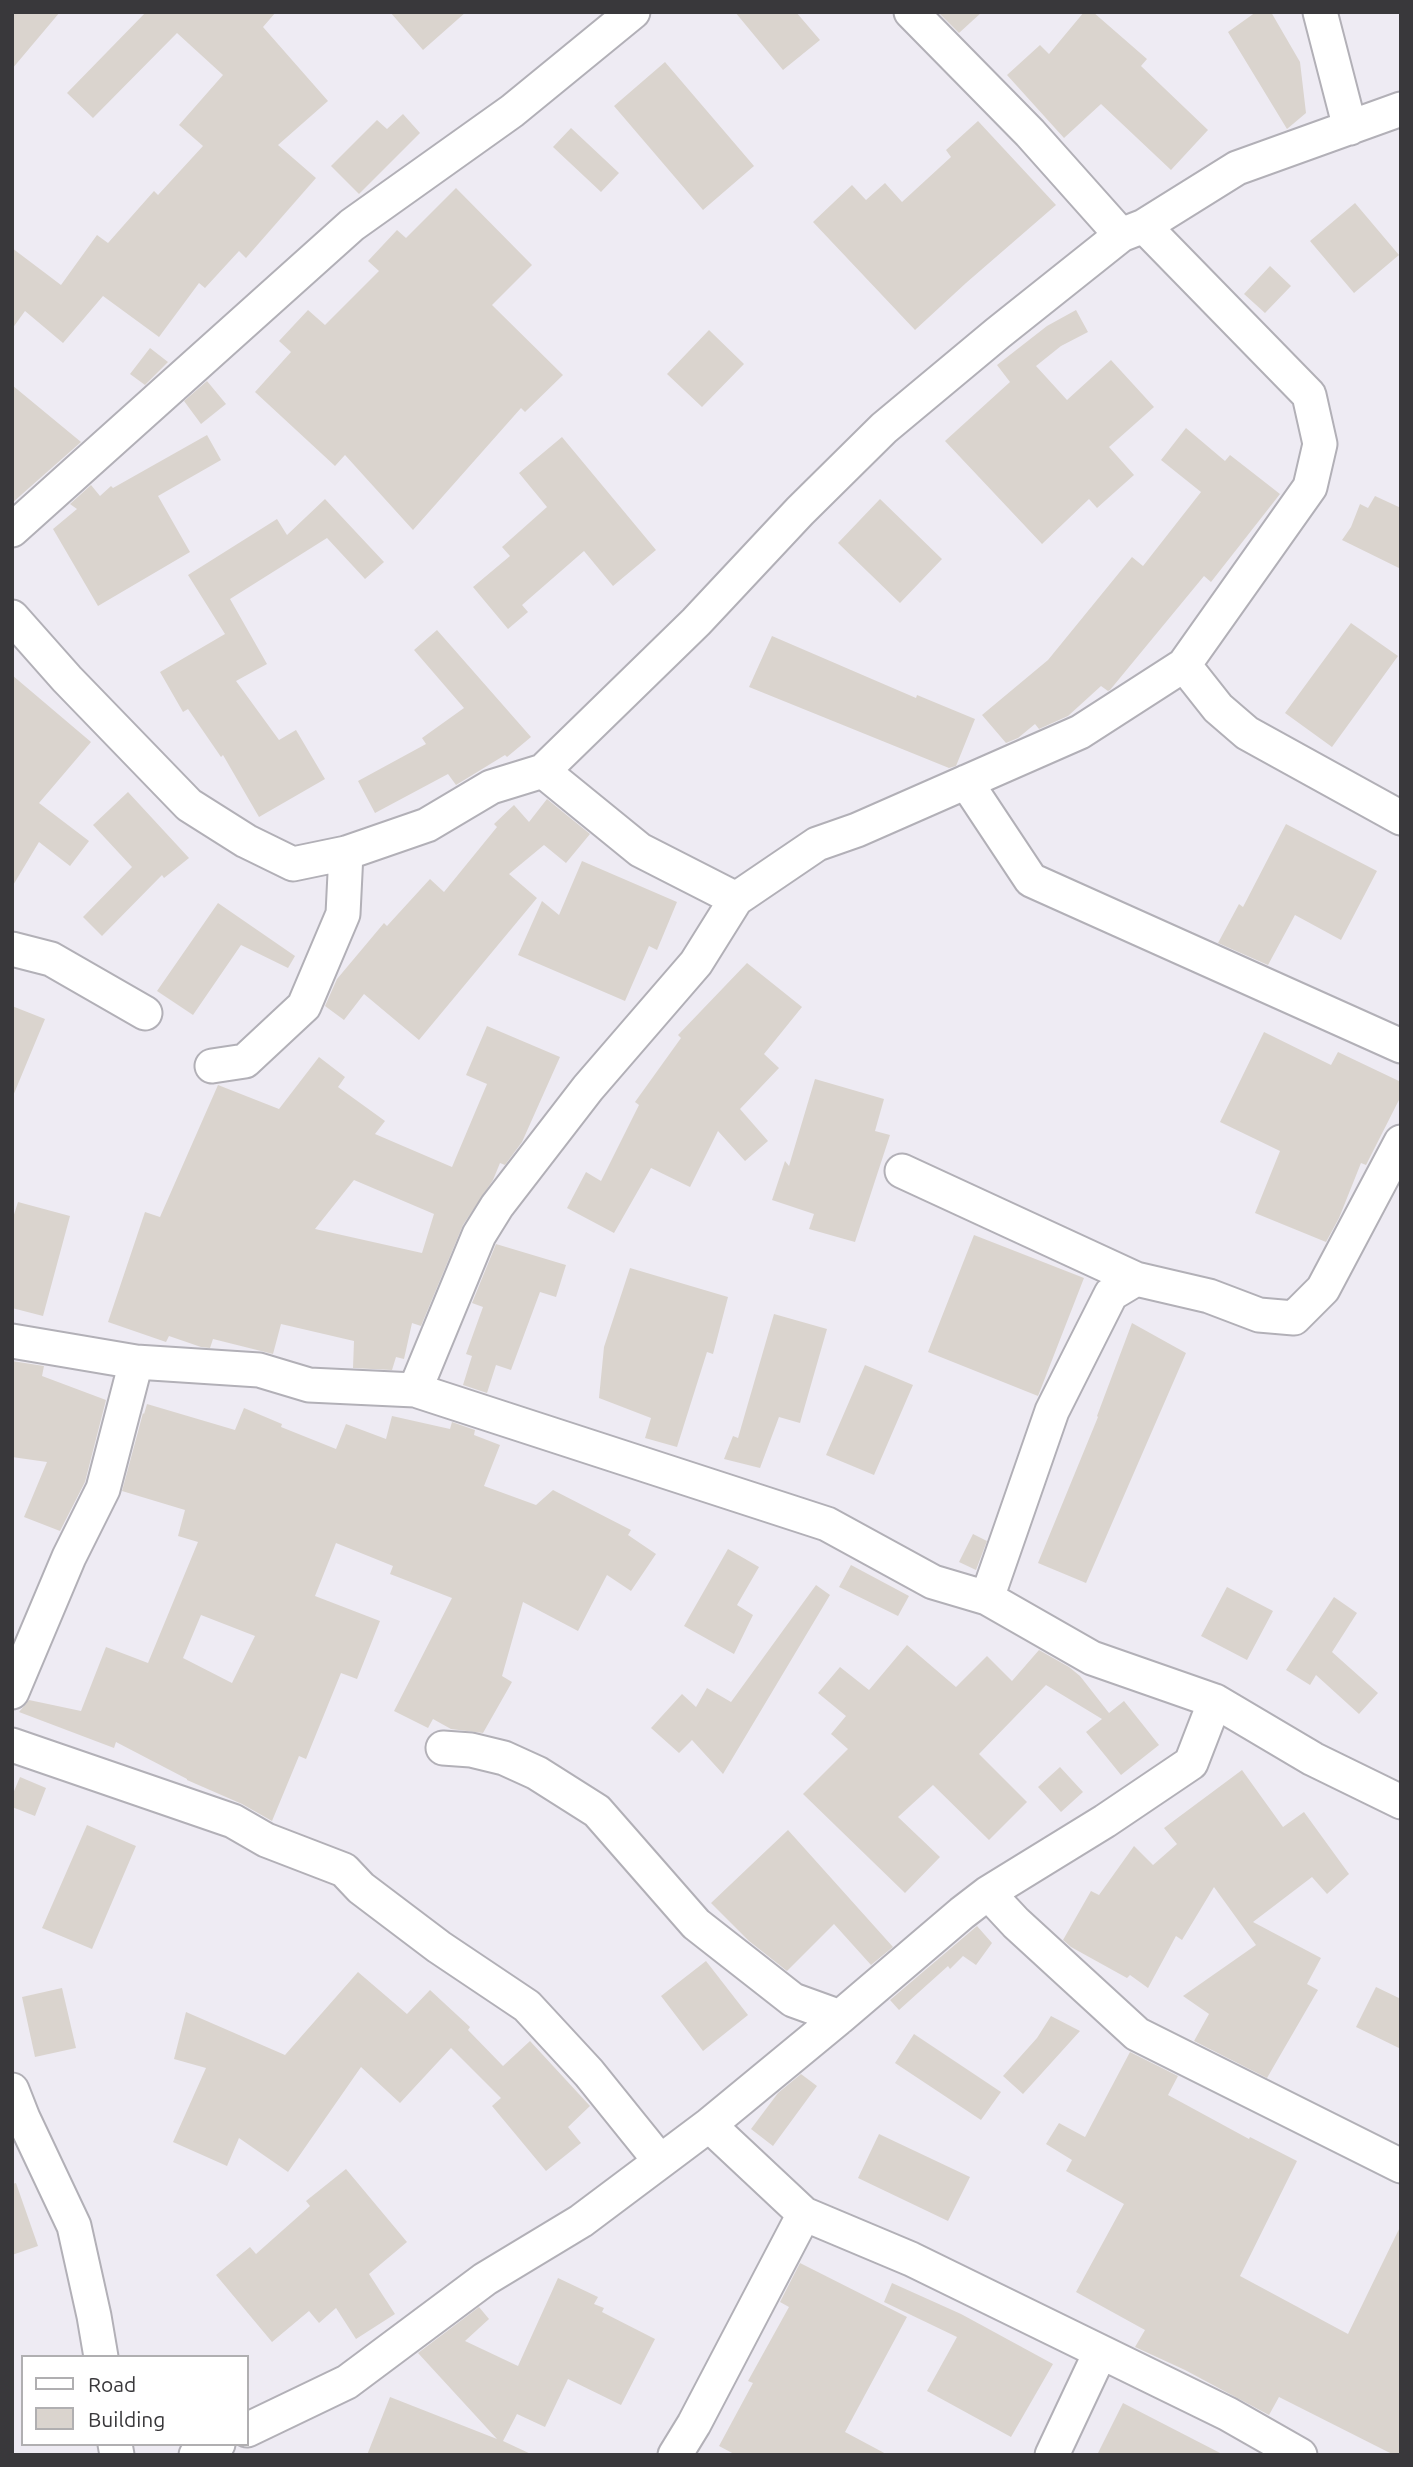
<!DOCTYPE html>
<style>
body{margin:0}
#map{position:relative;width:1413px;height:2467px;overflow:hidden;background:#eeebf3;font-family:Ubuntu,sans-serif}
canvas{display:block}
.frame{position:absolute;inset:0;border:14px solid #39383b;pointer-events:none}
.legend{position:absolute;left:21px;top:2355px;width:228px;height:91px;box-sizing:border-box;background:#fff;border:2px solid #b0afb1;margin:0;padding:9px 12px;list-style:none;font-size:21px;color:#39383b}
.legend li{display:flex;align-items:center;gap:14px;height:35px}
.legend b{width:35px;border:2px solid #b0afb1}
</style>
<div id="map">
<canvas width="1413" height="2467"></canvas>
<div class="frame"></div>
<ul class="legend">
<li><b style="height:9px;background:#fff"></b>Road</li>
<li><b style="height:19px;background:#dad4ce"></b>Building</li>
</ul>
</div>
<script>
const ctx = document.querySelector('canvas').getContext('2d');
ctx.lineJoin = 'round';
function fill(path, color) { ctx.fillStyle = color; ctx.fill(path, 'evenodd'); }
function stroke(path, color, width, dash) { ctx.strokeStyle = color; ctx.lineWidth = width; ctx.lineCap = dash ? 'butt' : 'round'; ctx.setLineDash(dash || []); ctx.stroke(path); }
fill(new Path2D(`
 M12 12H60L12 69Z
 M146 12H276L263 27 328 101 278 145 316 178 246 258 239 251 205 288 199 283 159 337 103 296 63 343 25 311 12 329V248L61 285 97 235 108 243 154 191 158 195 203 146 179 125 223 75 177 33 93 118 67 93Z
 M390 12H466L423 50Z
 M735 12H796L820 40 783 70Z
 M938 12H982L959 33Z
 M1084 12H1093L1147 59 1141 66 1208 130 1171 170 1101 104 1064 138 1007 75 1040 45 1049 54Z
 M1256 12H1271L1300 62 1306 113 1287 129 1228 32Z
 M665 62 754 166 703 210 614 106Z
 M403 114 420 133 359 194 331 166 377 120 387 129Z
 M978 121 1056 205 966 283 915 330 813 222 852 185 866 200 885 183 902 202 951 157 946 150Z
 M571 128 619 173 601 192 553 147Z
 M456 188 532 265 492 305 563 375 525 412 521 408 413 530 345 455 335 466 255 392 291 352 279 341 308 310 325 325 379 271 368 261 397 230 406 238Z
 M1355 203 1399 255 1354 293 1310 241Z
 M1270 266 1291 286 1265 313 1244 294Z
 M1076 310 1088 332 1061 346 1036 366 1067 400 1111 360 1154 407 1109 447 1134 475 1097 508 1089 499 1042 544 945 441 1010 382 997 365 1047 326Z
 M709 330 744 364 702 407 667 374Z
 M150 348 168 362 145 385 130 374Z
 M207 381 226 404 201 424 184 401Z
 M12 385 81 442 12 503Z
 M1186 428 1225 461 1230 455 1280 494 1211 582 1204 576 1110 690 1108 691 1101 686 1068 716 1039 729 1035 724 1018 738 1006 743 982 715 1048 660 1132 557 1143 566 1201 492 1161 460Z
 M207 435 221 460 158 496 190 552 98 606 53 529 77 509 70 504 91 485 100 496 111 486 113 488Z
 M562 437 656 550 613 586 584 551 522 605 528 612 508 629 473 587 510 556 502 547 547 507 519 473Z
 M1375 496 1401 508V569L1342 540 1351 527 1360 504 1368 508Z
 M325 499 384 562 365 579 327 538 230 599 267 664 236 681 279 740 296 730 325 779 259 817 223 755 221 757 188 709 183 712 160 672 225 634 188 575 277 519 287 535Z
 M880 499 942 559 900 603 838 543Z
 M1351 623 1398 656 1332 747 1285 713Z
 M437 630 531 737 507 757 505 755 456 785 448 774 375 813 358 781 426 744 422 738 464 708 414 650Z
 M772 636 916 698 917 695 975 719 956 766 949 768 749 687Z
 M12 675 91 742 39 803 89 841 70 866 39 842 12 887Z
 M128 792 189 858 164 878 162 875 102 936 83 917 132 867 93 825Z
 M547 799 590 834 566 863 544 845 509 874 537 898 419 1040 364 994 344 1020 325 1006 337 979 384 923 387 926 430 879 444 892 497 827 494 824 514 805 529 822Z
 M1286 824 1377 871 1341 940 1295 915 1268 965 1218 943 1239 904 1243 907Z
 M582 861 677 902 657 950 649 946 625 1001 518 955 542 901 559 915Z
 M218 903 295 956 288 968 241 945 193 1015 157 991Z
 M747 963 802 1007 764 1054 779 1068 740 1109 768 1141 745 1161 718 1131 690 1187 651 1168 614 1233 567 1208 586 1172 601 1181 639 1105 635 1102 681 1038 678 1035Z
 M12 1006 45 1019 13 1096H12Z
 M487 1026 560 1057 522 1142 505 1165 500 1163 493 1180 463 1225 421 1326 412 1323 404 1359 396 1357 392 1370 353 1368 354 1341 281 1324 273 1354 213 1339 210 1348 201 1347 169 1336 166 1342 108 1322 145 1212 160 1217 218 1085 279 1109 319 1057 345 1077 338 1087 385 1121 375 1134 452 1167 487 1084 466 1075ZM354 1180 434 1214 422 1253 315 1229Z
 M1264 1032 1331 1065 1338 1052 1401 1082V1096L1366 1165 1361 1163 1339 1218 1326 1242 1255 1213 1280 1151 1220 1122Z
 M815 1079 884 1099 875 1131 890 1135 855 1242 809 1229 814 1214 772 1200 785 1161 789 1166Z
 M18 1202 70 1216 43 1316 12 1308V1221Z
 M974 1235 1084 1278 1038 1396 928 1352Z
 M496 1244 566 1265 556 1297 540 1292 511 1370 496 1365 487 1393 463 1385 472 1356 466 1354 483 1307 472 1303Z
 M630 1268 728 1297 713 1354 707 1352 677 1447 645 1438 651 1418 599 1398 604 1347Z
 M774 1314 827 1329 800 1423 779 1417 760 1468 724 1459 733 1436 738 1438Z
 M1132 1323 1186 1353 1086 1583 1038 1563 1098 1417 1097 1416Z
 M12 1361 44 1366 42 1376 106 1400 85 1482 60 1531 24 1517 47 1462 12 1457Z
 M865 1365 913 1385 874 1475 826 1455Z
 M147 1404 235 1430 244 1408 282 1424 281 1427 336 1449 346 1424 386 1439 392 1416 450 1429 452 1422 475 1430 474 1435 500 1445 484 1486 536 1505 553 1490 631 1530 628 1535 656 1554 631 1591 607 1575 578 1631 523 1602 502 1676 512 1682 483 1733 451 1729 433 1719 428 1728 394 1711 452 1598 390 1574 393 1566 336 1543 315 1596 380 1621 357 1679 341 1673 306 1759 299 1756 272 1821 242 1804 187 1780V1779L116 1742 114 1748 19 1712 29 1700 81 1711 106 1647 148 1663 198 1542 178 1536 185 1510 122 1491 143 1413 144 1414ZM201 1615 255 1636 232 1683 183 1658Z
 M973 1534 987 1541 976 1570 959 1562Z
 M728 1549 759 1567 737 1605 753 1615 734 1654 684 1626Z
 M851 1565 909 1596 898 1616 839 1587Z
 M816 1585 830 1595 723 1774 692 1740 679 1753 651 1728 682 1694 696 1707 707 1688 731 1702Z
 M1227 1587 1273 1611 1247 1660 1201 1636Z
 M1334 1597 1357 1613 1332 1652 1378 1693 1359 1714 1316 1675 1310 1685 1286 1670Z
 M907 1645 956 1687 987 1656 1012 1681 1039 1650 1069 1667 1080 1676 1109 1713 1124 1701 1159 1745 1121 1775 1086 1732 1102 1719 1046 1685 979 1754 1027 1802 989 1840 933 1785 898 1817 940 1857 905 1893 803 1794 848 1749 831 1734 846 1716 818 1693 840 1667 869 1690Z
 M1060 1767 1083 1792 1061 1812 1038 1787Z
 M1242 1770 1283 1827 1304 1812 1349 1874 1327 1894 1312 1877 1253 1922 1321 1958 1307 1984 1318 1990 1267 2078 1194 2041 1209 2014 1183 1996 1256 1945 1214 1887 1182 1940 1176 1936 1148 1988 1130 1975 1127 1978 1071 1947 1063 1940 1091 1891 1099 1895 1134 1846 1153 1865 1177 1844 1164 1828Z
 M20 1777 46 1788 35 1816 12 1807V1796Z
 M87 1825 136 1846 92 1949 42 1928Z
 M788 1830 893 1947 871 1965 834 1924 787 1971 749 1941 711 1903Z
 M977 1926 992 1943 976 1965 963 1956 950 1969 948 1966 899 2010 890 2000Z
 M706 1961 748 2015 703 2051 661 1996Z
 M358 1972 407 2014 430 1990 470 2027 468 2030 503 2066 530 2041 590 2106 568 2127 581 2143 546 2171 492 2106 501 2098 451 2048 400 2103 361 2067 288 2172 239 2138 227 2166 173 2142 206 2068 174 2059 186 2012 285 2055Z
 M1376 1987 1401 1999V2049L1356 2027Z
 M62 1988 76 2048 35 2057 22 1997Z
 M1051 2016 1080 2031 1023 2094 1003 2076 1037 2038Z
 M914 2034 1001 2092 981 2120 895 2063Z
 M1130 2052 1178 2076 1168 2095 1249 2139 1250 2137 1297 2161 1240 2276 1348 2334 1401 2225V2455H1394L1279 2397 1269 2415 1185 2370 1135 2347 1145 2330 1076 2292 1124 2204 1066 2171 1072 2160 1046 2144 1059 2123 1085 2137Z
 M801 2074 817 2086 773 2146 751 2129 778 2093Z
 M879 2134 970 2177 948 2221 858 2178Z
 M346 2169 407 2242 369 2274 395 2314 356 2339 336 2308 319 2323 309 2311 272 2342 216 2275 250 2247 256 2254 310 2206 306 2201Z
 M16 2183 38 2246 12 2255V2184Z
 M800 2263 907 2317 845 2432 888 2455H736L719 2446 753 2383 748 2381 789 2307 780 2302Z
 M558 2278 598 2297 594 2304 604 2308 602 2312 655 2339 621 2405 568 2379 545 2427 517 2414 503 2441 533 2455H367L390 2397 497 2439 418 2353 479 2307 489 2319 465 2341 518 2366Z
 M892 2283 961 2314 1053 2364 1011 2437 927 2391 957 2337 884 2302Z
 M1123 2403 1224 2455H1097Z`), '#dad4ce');
const minor = new Path2D(`
 M911 12 1030 133 1121 235
 M1320 12 1350 128
 M12 530 352 225 512 111 633 12
 M12 617 67 679 189 805 246 841 293 864 346 853 427 825 491 787 543 771 696 622 800 511 884 428 998 333 1121 235 1144 226 1237 168 1401 109
 M1184 665 1218 708 1247 733 1401 818
 M543 771 640 850 736 899
 M966 782 1031 880 1401 1046
 M12 949 51 959 145 1013
 M212 1066 245 1061 304 1006 343 914 346 853
 M902 1171 1136 1279
 M12 1341 136 1362 259 1370 309 1385 415 1390 827 1524 933 1582 987 1598 1092 1658 1215 1701 1313 1759 1401 1802
 M415 1390 479 1235 497 1206 588 1088 696 963 736 899 817 844 857 830 1080 732 1184 665 1310 487 1320 444 1309 395 1144 226
 M987 1598 1052 1411 1111 1294 1136 1279 1209 1296 1259 1315 1294 1318 1323 1289 1401 1142
 M12 1692 69 1557 103 1489 136 1362
 M12 1745 233 1821 266 1840 344 1870 361 1888 439 1947 527 2006 589 2073 660 2161
 M443 1748 471 1750 504 1758 537 1773 597 1811 696 1924 793 2000 840 2017
 M988 1893 1016 1923 1137 2034 1401 2166
 M12 2090 23 2118 74 2226 94 2316 101 2357
 M709 2125 804 2214 911 2259 1228 2414 1300 2455
 M247 2430 347 2382 485 2279 581 2221 709 2125 840 2017 962 1913 988 1893 1105 1821 1191 1763 1215 1701
 M115 2444 117 2455
 M196 2455 218 2444
 M675 2455 694 2424 804 2214
 M1052 2455 1100 2353`);
stroke(minor, '#b2b0b7', 37);
stroke(minor, '#fff', 33);
</script>
